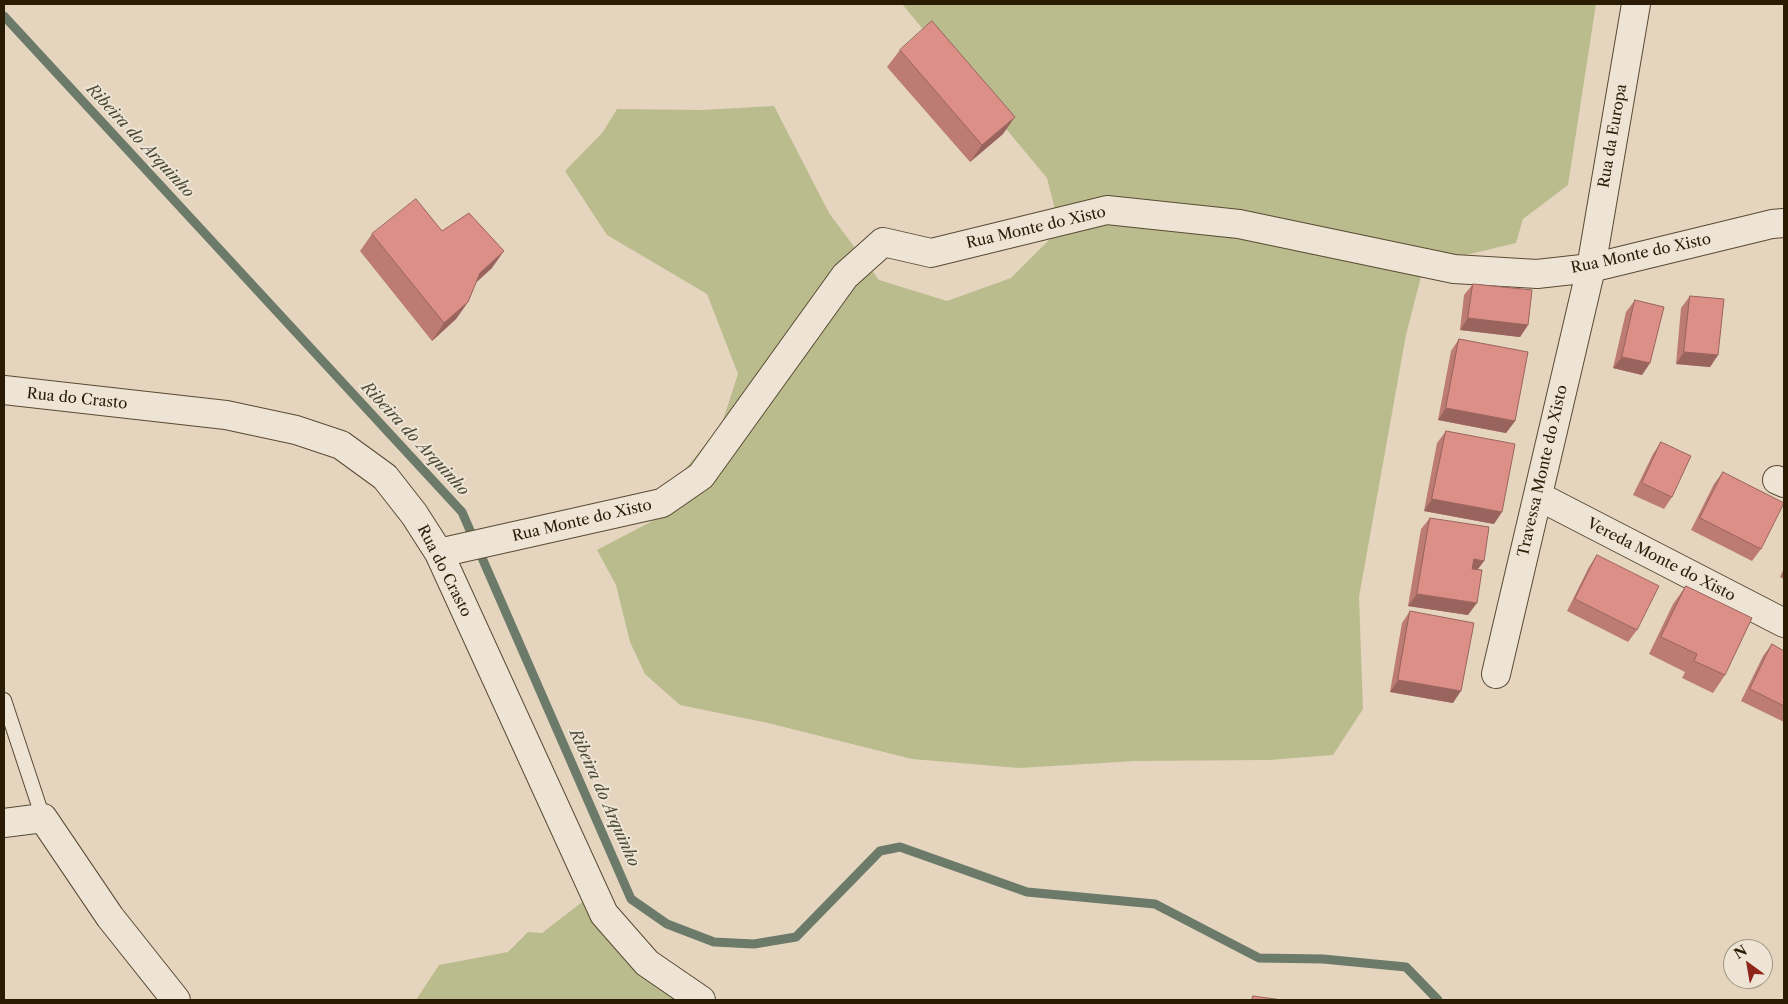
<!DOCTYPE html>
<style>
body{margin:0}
#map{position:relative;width:1788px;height:1004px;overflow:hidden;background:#e5d5be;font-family:"Libre Caslon Text",serif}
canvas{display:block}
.frame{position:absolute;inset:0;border:5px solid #2a1b04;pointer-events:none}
.north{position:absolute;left:1723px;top:939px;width:50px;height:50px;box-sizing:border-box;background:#eee4d5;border:1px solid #a09481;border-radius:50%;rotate:328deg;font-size:14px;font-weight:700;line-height:20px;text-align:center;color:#2a1b04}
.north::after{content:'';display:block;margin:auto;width:18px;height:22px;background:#8f2418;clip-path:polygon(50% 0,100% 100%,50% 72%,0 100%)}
</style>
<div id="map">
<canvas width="1788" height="1004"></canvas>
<div class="frame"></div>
<div class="north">N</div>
</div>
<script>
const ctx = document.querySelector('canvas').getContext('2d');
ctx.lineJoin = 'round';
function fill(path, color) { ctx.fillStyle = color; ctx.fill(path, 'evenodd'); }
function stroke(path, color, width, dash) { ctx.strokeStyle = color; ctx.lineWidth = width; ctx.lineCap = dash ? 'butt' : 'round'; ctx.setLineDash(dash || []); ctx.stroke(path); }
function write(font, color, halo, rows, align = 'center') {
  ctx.font = font + ' "Libre Caslon Text",serif'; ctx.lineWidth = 4; ctx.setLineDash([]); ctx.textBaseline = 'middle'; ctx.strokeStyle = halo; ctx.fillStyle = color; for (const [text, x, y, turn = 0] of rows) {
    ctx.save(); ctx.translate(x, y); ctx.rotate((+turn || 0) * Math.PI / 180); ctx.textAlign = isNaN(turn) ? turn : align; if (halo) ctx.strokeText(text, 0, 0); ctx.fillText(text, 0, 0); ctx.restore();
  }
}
fill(new Path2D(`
 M902 4H1596L1568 185 1523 219 1516 243 1424 265 1406 335 1359 597 1363 709 1333 755 1269 760 1136 761 1019 768 912 759 768 723 680 705 645 674 630 642 616 585 597 550 658 518 676 480 721 426 738 374 707 294 607 235 565 171 603 132 617 109 702 110 774 106 829 213 879 280 947 301 1011 278 1060 229 1047 178Z
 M586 899 686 1000H416L439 965 508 952 528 932 542 933Z`), '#babc8e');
stroke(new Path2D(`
 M4 16 462 512 631 899 667 924 714 942 754 944 796 937 880 851 900 847 1027 892 1155 904 1259 958 1323 959 1406 967 1438 1000`), '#6b7a69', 9);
const lane = new Path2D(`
 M4 700 43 818`);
const street = new Path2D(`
 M4 390 226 415 296 430 341 445 385 477 414 514 439 553 604 914 647 963 701 1000
 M1777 480 1784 483
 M1538 496 1784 623
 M439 553 662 503 701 476 845 276 883 242 931 253 1107 210 1239 224 1454 269 1537 274 1591 268 1772 224 1784 223
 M1496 674 1591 268 1636 4
 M4 823 43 818 110 917 176 1000`);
stroke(lane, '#594a32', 16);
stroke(street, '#594a32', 30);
stroke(lane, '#eee4d5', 14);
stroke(street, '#eee4d5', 28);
fill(new Path2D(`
 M900 50 1003 134 970 162 887 67Z
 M442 231 492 268 476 282 468 302 456 319 432 341 360 251 372 234Z
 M1473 284 1528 325 1520 337 1460 330 1464 295Z
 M1690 296 1718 355 1710 367 1676 364 1681 308Z
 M1635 300 1650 363 1642 375 1613 368 1626 312Z
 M1459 339 1515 421 1506 433 1438 420 1451 351Z
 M1446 431 1494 524 1424 511 1437 443Z
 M1661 442 1672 497 1664 509 1633 495 1653 454Z
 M1723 472 1761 549 1752 561 1691 530 1714 484Z
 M1430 518 1484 561 1477 570 1468 615 1408 606 1421 529Z
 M1597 555 1637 630 1628 642 1567 611 1589 567Z
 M1784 568V579L1780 577Z
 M1686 586 1725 675 1713 693 1682 678 1685 672 1649 654 1673 604Z
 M1410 611 1453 703 1390 692 1402 623Z
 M1772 644 1784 651V722L1741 701 1763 656Z`), '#bc7b73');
fill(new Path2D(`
 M1015 117 1003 134 970 162 982 145Z
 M504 251 492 268 468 290 480 273Z
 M468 302 456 319 432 341 444 323Z
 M1468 318 1528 325 1520 337 1460 330Z
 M1684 352 1718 355 1710 367 1676 364Z
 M1622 357 1650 363 1642 375 1613 368Z
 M1446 408 1515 421 1506 433 1438 420Z
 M1432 499 1502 512 1494 524 1424 511Z
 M1474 559 1484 561 1475 573 1466 571Z
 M1417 594 1477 603 1468 615 1408 606Z
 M1398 680 1461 691 1453 703 1390 692Z`), '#99645e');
const building = new Path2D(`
 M932 21 1015 117 982 145 900 50Z
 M416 199 442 231 469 213 504 251 480 273 468 302 444 323 372 234Z
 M1473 284 1532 290 1528 325 1468 318Z
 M1690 296 1724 299 1718 355 1684 352Z
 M1635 300 1664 307 1650 363 1622 357Z
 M1459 339 1528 352 1515 421 1446 408Z
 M1446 431 1515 444 1502 512 1432 499Z
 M1661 442 1691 456 1672 497 1642 483Z
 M1723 472 1784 503 1761 549 1700 518Z
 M1430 518 1489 527 1484 561 1474 559 1472 569 1482 570 1477 603 1417 594Z
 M1597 555 1659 586 1637 630 1575 599Z
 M1686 586 1752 618 1725 675 1694 661 1697 654 1661 637Z
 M1410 611 1474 623 1461 691 1398 680Z
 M1772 644 1784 651V706L1750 689Z
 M1253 996 1282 1000H1252Z`);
fill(building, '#db8f86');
stroke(building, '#99645e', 1);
write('15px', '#2a1b04', '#eee4d5', [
 ["Rua da Europa",1613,136,-80],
 ["Rua Monte do Xisto",1036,228,-13],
 ["Rua Monte do Xisto",1641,254,-12],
 ["Rua do Crasto",77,399,6],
 ["Travessa Monte do Xisto",1543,471,-77],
 ["Rua Monte do Xisto",582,521,-13],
 ["Vereda Monte do Xisto",1661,560,27],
 ["Rua do Crasto",444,571,63]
]);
write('italic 16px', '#4a4a36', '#eee4d5', [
 ["Ribeira do Arquinho",140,141,47],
 ["Ribeira do Arquinho",415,439,47],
 ["Ribeira do Arquinho",604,798,66]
]);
</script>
